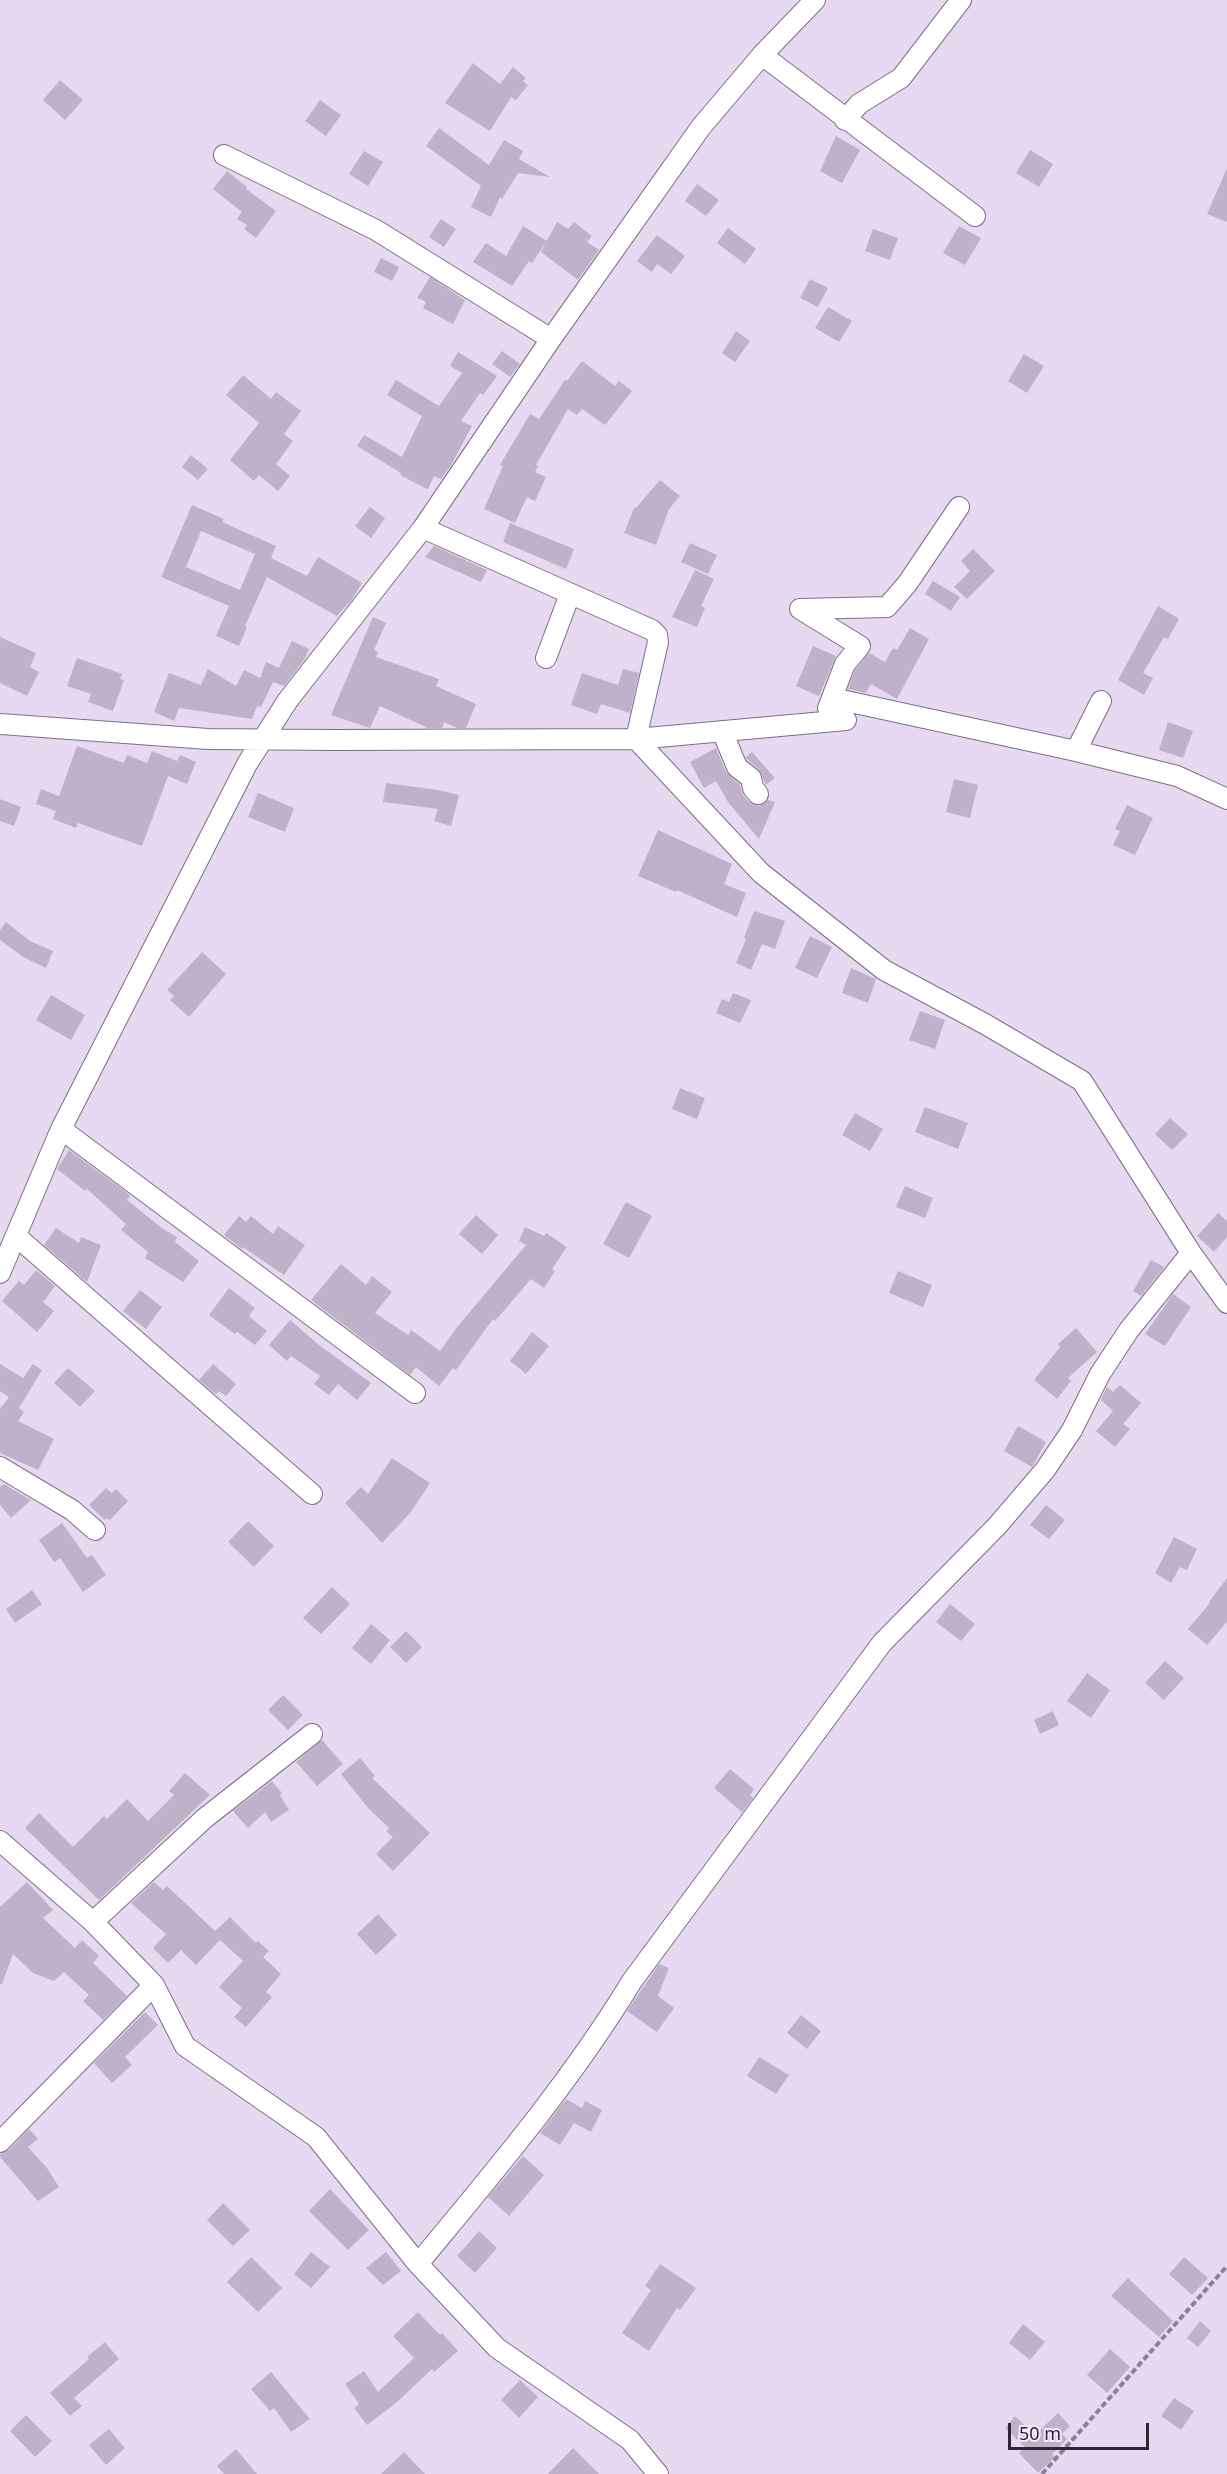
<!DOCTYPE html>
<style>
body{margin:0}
#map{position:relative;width:1227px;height:2474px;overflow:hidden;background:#e8d9f2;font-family:"Noto Sans",sans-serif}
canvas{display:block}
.scale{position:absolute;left:1008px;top:2423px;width:141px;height:27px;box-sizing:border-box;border:3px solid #2c2730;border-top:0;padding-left:8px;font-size:18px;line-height:21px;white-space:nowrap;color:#2c2730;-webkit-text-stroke:4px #f4e8fc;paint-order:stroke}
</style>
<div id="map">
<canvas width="1227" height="2474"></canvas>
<div class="scale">50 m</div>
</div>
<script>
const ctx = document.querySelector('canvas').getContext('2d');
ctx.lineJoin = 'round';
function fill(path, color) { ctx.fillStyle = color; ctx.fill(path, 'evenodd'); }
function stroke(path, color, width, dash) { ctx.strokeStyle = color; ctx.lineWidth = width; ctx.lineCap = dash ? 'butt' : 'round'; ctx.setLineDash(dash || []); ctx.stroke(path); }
fill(new Path2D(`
 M473 63 500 84 513 67 526 78 523 81 528 85 516 100 511 97 490 131 445 103Z
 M60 80 83 100 65 120 43 100Z
 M320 100 341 115 326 136 305 121Z
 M439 128 489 165 504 140 523 151 519 159 550 177 518 173 502 199 500 197 491 217 471 207 481 186 426 146Z
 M836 136 860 150 842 183 820 171Z
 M1030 150 1053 164 1039 187 1016 173Z
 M364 151 383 162 368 186 349 174Z
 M1227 168V222L1207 214Z
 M227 171 247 187 246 189 276 211 256 238 244 229 247 225 237 219 242 212 213 189Z
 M697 184 719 200 706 216 685 201Z
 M441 219 456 229 444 247 429 237Z
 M557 222 568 229 574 222 592 236 587 242 599 250 578 280 541 252Z
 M523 226 547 241 532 263 529 261 512 286 473 262 486 243 506 256Z
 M959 226 981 238 965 265 943 253Z
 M728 228 756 249 745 264 717 243Z
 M873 229 898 238 890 260 865 251Z
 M657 235 685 256 671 274 657 264 652 272 637 261Z
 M381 258 399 267 392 281 374 272Z
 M430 277 465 300 453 324 423 308 426 302 417 298Z
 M810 279 828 288 818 307 800 298Z
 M828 307 852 321 839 342 815 328Z
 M736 331 750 341 735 362 722 353Z
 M502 351 520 364 510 377 492 364Z
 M458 352 497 376 483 395 480 393 461 421 472 426 450 467 441 479 434 476 428 489 425 488 400 475 401 473 357 446 364 435 402 457 422 416 387 395 396 380 439 406 462 373 450 366Z
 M1024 354 1044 366 1027 393 1008 381Z
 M582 361 615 386 619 381 632 391 605 425 582 409 577 415 568 409 536 465 538 466 535 472 546 477 535 501 527 497 515 523 484 509 503 466 500 465 530 414 539 419 565 380 567 381Z
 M243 375 271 399 276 392 301 411 284 434 293 441 276 464 290 476 278 491 259 475 254 481 230 460 259 423 226 395Z
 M191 455 208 469 198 480 182 467Z
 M660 480 680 496 669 509 656 545 624 533 634 508H636Z
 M192 505 224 519 222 522 276 546 271 558 307 576 318 557 362 583 353 598 337 616 267 577 245 626 247 627 239 646 216 636 229 606 161 577ZM201 531 255 554 240 590 186 567Z
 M370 507 385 518 371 538 355 526Z
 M510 523 574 549 566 569 503 542Z
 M690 543 717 555 708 574 681 562Z
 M434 546 487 570 481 582 425 557Z
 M973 549 995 571 967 599 954 587 970 571 961 561Z
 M695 570 714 579 701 606 705 608 697 627 672 617Z
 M933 581 960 597 951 611 925 594Z
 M1158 606 1179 619 1168 639 1164 637 1143 673 1153 678 1144 695 1118 680Z
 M373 617 386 623 374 650 378 652 376 657 439 679 436 686 476 704 466 728H457L444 722 442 728H428L380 706 370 728 331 715Z
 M910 628 929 639 897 699 871 684 866 693 848 689 855 670 869 653 885 662 893 648 897 650Z
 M0 637 36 653 30 667 39 672 27 696 0 683Z
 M292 641 309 649 304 660 284 686 273 682 261 707 257 706 252 719 179 708 174 721 154 712 169 673 201 685 208 669 236 686 244 670 260 678 266 662 279 668Z
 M813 646 836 656 819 696 796 686Z
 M77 658 122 674 120 679 124 680 113 711 88 702 91 694 67 686Z
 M623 669 639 673 630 713 601 704 597 714 571 705 582 673 618 685Z
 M1168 722 1193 731 1183 758 1159 750Z
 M77 746 124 763 127 755 147 763 152 751 177 761 180 755 196 762 187 784 168 776 142 846 78 823 76 828 53 819 56 811 36 804 41 789 59 796Z
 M716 748 726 772 740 785 743 795 749 802 759 806 768 800 775 802 759 839 728 802 716 781 704 788 690 762Z
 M752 752 775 778 766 785 759 769 747 759 746 757Z
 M954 779 978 785 970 818 946 812Z
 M386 783 438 790 459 795 451 826 434 821 438 809 383 802Z
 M258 793 294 808 285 832 248 817Z
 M0 799 21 807 14 826 0 821Z
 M1127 805 1153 818 1135 855 1113 845 1120 831 1115 829Z
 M658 830 732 864 724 884 746 893 737 917 677 890 676 892 638 876Z
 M754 911 785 921 775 949 762 944 751 970 736 963 746 939 744 938Z
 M6 922 30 941 53 951 46 968 23 957 0 940V930Z
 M810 936 832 947 817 978 795 968Z
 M202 952 226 974 189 1017 170 1000 174 996 167 990Z
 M851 968 876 979 868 1003 842 993Z
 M733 993 751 1000 740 1023 716 1013 722 999 729 1002Z
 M51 995 85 1015 71 1040 36 1020Z
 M920 1011 945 1020 935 1049 909 1040Z
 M680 1088 705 1098 697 1119 672 1109Z
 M925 1107 968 1123 958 1149 915 1132Z
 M855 1113 883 1129 870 1151 842 1135Z
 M1170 1118 1188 1134 1172 1150 1155 1134Z
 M69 1150 126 1192 130 1196 127 1200 163 1229 177 1237 175 1242 199 1261 183 1282 145 1258 148 1252 121 1230 126 1224 87 1189 85 1191 57 1169Z
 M905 1186 933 1198 925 1218 896 1207Z
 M626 1202 652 1216 629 1258 603 1244Z
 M1218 1213 1227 1221V1237L1214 1252 1197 1236Z
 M476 1215 498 1235 482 1254 459 1234Z
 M239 1216 246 1222 251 1216 273 1234 278 1226 305 1245 284 1275 243 1247 242 1249 224 1235Z
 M525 1227 544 1236 546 1233 567 1247 552 1269 555 1271 544 1288 531 1279 495 1321 493 1319 456 1370 453 1368 439 1386 416 1367 410 1375 311 1300 341 1264 366 1285 372 1276 392 1292 375 1313 408 1335 411 1330 440 1351 458 1326 526 1245 519 1241Z
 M56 1228 79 1243 81 1237 101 1245 87 1282 44 1245Z
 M1151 1260 1164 1267 1141 1296 1133 1291Z
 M36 1270 55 1286 43 1302 54 1311 37 1332 2 1301 19 1281 24 1285Z
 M898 1271 932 1285 923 1307 889 1293Z
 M229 1288 255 1308 249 1316 267 1331 255 1345 237 1332 235 1334 209 1315Z
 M140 1290 162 1307 146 1329 123 1311Z
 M1173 1294 1191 1307 1165 1346 1145 1334Z
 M290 1320 319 1345 371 1383 357 1400 338 1384 329 1395 314 1384 320 1376 291 1356 287 1361 269 1345Z
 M1076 1328 1097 1352 1068 1378 1071 1381 1057 1399 1034 1380 1060 1347 1058 1344Z
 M532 1332 549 1346 526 1374 510 1361Z
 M0 1364 23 1378 33 1364 42 1370 19 1408 24 1412 18 1421 54 1439 38 1470 0 1453V1409L9 1397 0 1391Z
 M213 1364 236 1384 226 1396 219 1391 216 1394 199 1380Z
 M68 1368 95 1391 80 1407 54 1383Z
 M1120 1385 1141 1403 1123 1424 1130 1429 1115 1447 1096 1431 1113 1411 1101 1400 1107 1387 1113 1392Z
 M1018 1426 1046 1442 1032 1467 1004 1451Z
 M392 1458 430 1483 411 1512 382 1543 345 1503 361 1487 368 1494Z
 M4 1484 31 1500 11 1518 0 1505V1487Z
 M106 1488 112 1493 116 1489 128 1501 110 1520 107 1518 105 1520 89 1505Z
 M1046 1505 1065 1520 1049 1539 1030 1525Z
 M248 1521 274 1546 254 1567 228 1542Z
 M62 1523 87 1558 92 1555 106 1575 83 1592 60 1558 54 1562 39 1540Z
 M1174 1537 1197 1549 1187 1570 1180 1567 1171 1583 1155 1573Z
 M1227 1578V1622L1207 1645 1188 1629 1210 1603 1209 1602Z
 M332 1587 350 1604 321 1634 303 1618Z
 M32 1590 42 1604 15 1623 6 1609Z
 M950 1604 975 1624 961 1641 936 1622Z
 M371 1624 390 1640 371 1664 352 1648Z
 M406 1631 422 1647 406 1663 390 1647Z
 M1165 1661 1184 1678 1164 1700 1145 1683Z
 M1087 1673 1110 1690 1091 1718 1067 1701Z
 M283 1695 303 1715 288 1730 268 1710Z
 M1053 1711 1059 1725 1040 1734 1034 1720Z
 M322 1740 343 1764 317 1786 296 1762Z
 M360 1758 375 1776 372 1778 430 1833 393 1871 376 1854 393 1837 386 1831 389 1828 368 1808 341 1774Z
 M730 1769 754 1789 750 1795 753 1798 742 1812 714 1788Z
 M185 1773 210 1795 99 1900 25 1828 39 1813 73 1847 104 1816 107 1819 127 1799 148 1821 174 1795 169 1791Z
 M272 1781 282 1793 280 1795 289 1810 271 1822 265 1812 248 1828 233 1811Z
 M27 1882 53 1910 43 1918 75 1948 82 1940 99 1956 93 1963 127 1996 103 2020 83 2001 89 1995 64 1972 54 1981 33 1973 13 1954 2 1984H0V1907Z
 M154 1882 163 1890 167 1886 215 1931 230 1917 256 1943 258 1941 269 1951 263 1957 281 1974 266 1992 272 1997 246 2027 234 2017 242 2008 219 1987 243 1961 220 1940 196 1965 181 1950 168 1963 153 1948 166 1934 131 1903Z
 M378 1914 397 1935 376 1955 357 1934Z
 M659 1964 669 1968 658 1996 674 2008 657 2032 627 2011Z
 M145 2012 158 2025 125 2057 132 2065 112 2083 94 2063Z
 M801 2015 821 2031 807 2049 787 2033Z
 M759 2057 789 2075 776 2094 747 2076Z
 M566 2099 582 2108 585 2101 602 2110 591 2132 574 2123 560 2145 540 2133Z
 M29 2129 38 2139 28 2147 47 2168 59 2187 38 2201 0 2157V2154L9 2150Z
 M523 2156 544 2175 509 2216 488 2197Z
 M330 2189 369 2230 348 2250 309 2211Z
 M223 2203 250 2230 233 2246 207 2220Z
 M479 2231 497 2248 475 2273 457 2256Z
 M311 2252 330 2267 311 2288 294 2274Z
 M386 2252 401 2271 383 2285 366 2268Z
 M251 2257 282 2288 258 2312 227 2282Z
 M1184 2257 1208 2278 1192 2295 1169 2274Z
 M660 2264 696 2288 680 2310 677 2308 649 2351 622 2333 651 2290 645 2286Z
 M1128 2278 1173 2321 1159 2337 1111 2296Z
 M418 2312 440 2335 442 2333 458 2351 434 2372 432 2369 396 2403 367 2425 354 2408 359 2404 345 2384 364 2371 378 2392 414 2358 393 2336Z
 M1200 2321 1211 2331 1198 2347 1187 2338Z
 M1023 2324 1045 2342 1030 2360 1009 2343Z
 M105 2342 119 2359 74 2398 82 2406 70 2416 50 2393 89 2359 87 2357Z
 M1110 2349 1130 2367 1107 2393 1087 2375Z
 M271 2372 310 2419 291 2432 274 2408 270 2411 251 2389Z
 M520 2380 538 2397 519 2418 501 2400Z
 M1174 2398 1194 2411 1181 2430 1161 2416Z
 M1058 2413 1070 2426 1062 2434 1067 2439 1052 2454 1055 2457 1038 2473 1019 2453 1025 2447 1005 2428 1015 2416 1035 2435Z
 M26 2415 52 2441 35 2457 10 2431Z
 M109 2429 125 2448 106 2465 89 2445Z
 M573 2448 599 2474H548Z
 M236 2449 257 2474H224L217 2466Z
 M404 2452 425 2474H381Z`), '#bfb1c9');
const minor = new Path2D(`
 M762 55 975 216
 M845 120 859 104 901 78 961 0
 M224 155 376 230 551 339
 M423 528 652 630 657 635 658 642 636 739 761 873 884 970 985 1024 1082 1081 1191 1253 1227 1303
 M546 658 570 594
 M828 708 845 664 860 646 800 609 887 607 907 584 959 507
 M0 724 208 739 335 740 636 739 846 720 832 698 1076 751 1177 776 1227 799
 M722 731 737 767 751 778 753 788 758 794
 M1076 751 1101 701
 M61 1129 415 1393
 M16 1236 312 1494
 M0 1273 61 1129 247 764 288 700 423 528 551 339 701 127 762 55 815 0
 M0 1467 72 1510 95 1530
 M0 1841 93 1922 154 1985 185 2046 316 2137 418 2264 497 2348 630 2440 658 2474
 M93 1922 205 1818 312 1734
 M0 2142 154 1985
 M418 2264C493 2173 570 2083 632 1981L882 1643 997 1526 1045 1470 1072 1430 1100 1374 1129 1330 1191 1253`);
stroke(minor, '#7c6f85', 22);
stroke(new Path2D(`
 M1042 2474 1227 2266`), '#8c8293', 4, [6, 3]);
stroke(minor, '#fff', 20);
</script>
